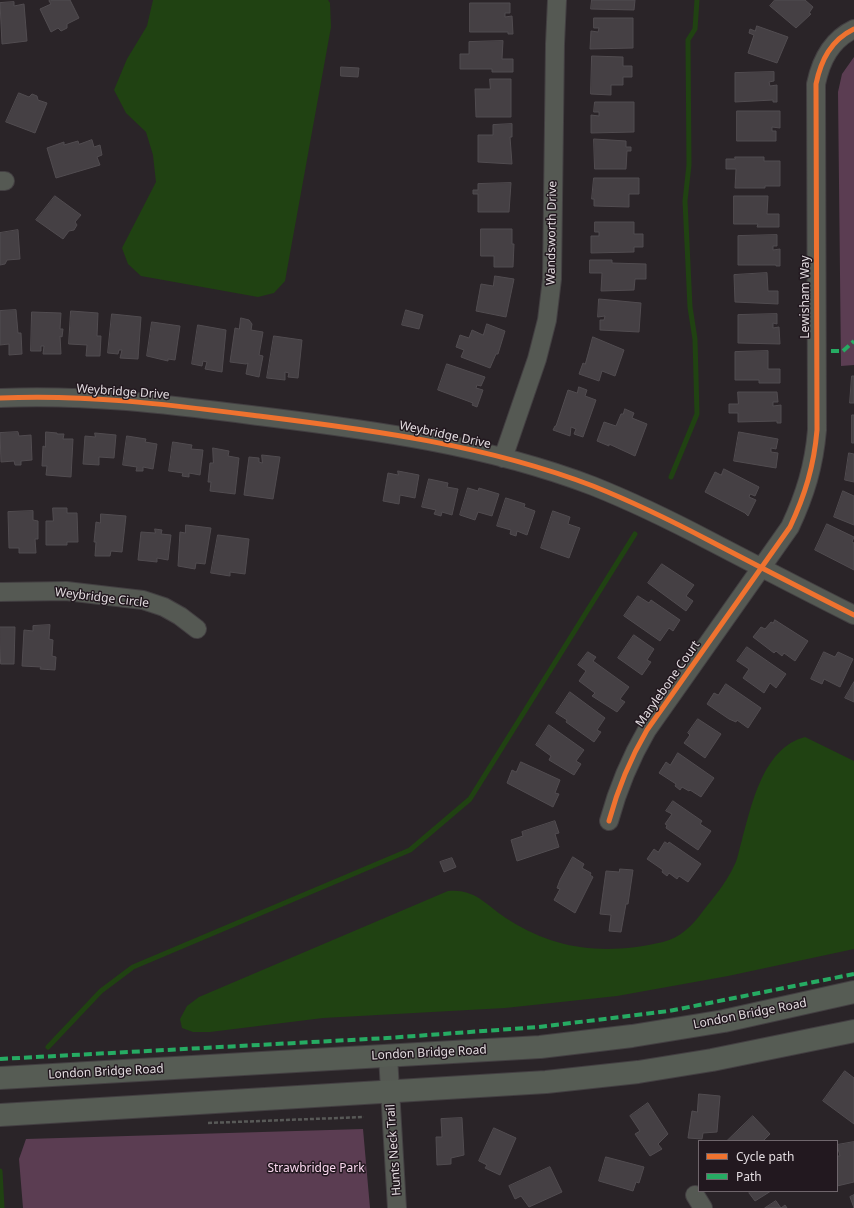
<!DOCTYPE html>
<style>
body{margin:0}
#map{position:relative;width:854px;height:1208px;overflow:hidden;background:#2a2428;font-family:"Noto Sans",sans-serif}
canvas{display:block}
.legend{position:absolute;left:698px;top:1140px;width:140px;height:52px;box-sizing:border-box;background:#22181f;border:1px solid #6f666c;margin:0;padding:5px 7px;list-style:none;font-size:12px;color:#e3dce0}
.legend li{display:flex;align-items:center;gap:8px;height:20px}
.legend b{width:20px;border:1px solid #6f666c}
</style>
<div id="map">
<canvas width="854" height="1208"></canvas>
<ul class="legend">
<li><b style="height:5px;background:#ef722f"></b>Cycle path</li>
<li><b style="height:5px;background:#26ab63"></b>Path</li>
</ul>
</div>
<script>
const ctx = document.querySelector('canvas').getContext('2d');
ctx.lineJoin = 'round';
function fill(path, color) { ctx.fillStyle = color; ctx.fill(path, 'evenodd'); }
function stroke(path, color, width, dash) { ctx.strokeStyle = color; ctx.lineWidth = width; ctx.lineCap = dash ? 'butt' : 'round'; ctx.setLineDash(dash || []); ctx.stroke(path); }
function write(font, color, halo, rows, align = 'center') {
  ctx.font = font + ' "Noto Sans",sans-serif'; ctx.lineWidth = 3; ctx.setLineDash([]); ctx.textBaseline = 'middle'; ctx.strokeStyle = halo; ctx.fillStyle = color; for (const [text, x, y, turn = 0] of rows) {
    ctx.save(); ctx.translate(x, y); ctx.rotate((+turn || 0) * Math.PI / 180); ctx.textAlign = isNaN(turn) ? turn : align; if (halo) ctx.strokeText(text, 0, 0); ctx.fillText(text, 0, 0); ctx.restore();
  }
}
fill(new Path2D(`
 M854 57V365L841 366 838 92 842 74Z
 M363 1129 370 1208H23L19 1159 26 1139Z`), '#5b3d52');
fill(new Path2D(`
 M153 0H328L330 3 331 27 285 281 274 293 258 297 141 276 128 264 122 248 156 182 153 155 146 132 126 113 114 90 127 59 147 26Z
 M805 737 854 761V949L728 976 617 996 505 1008 323 1018 210 1032H193L182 1028 180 1019 187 1006 199 997 448 891C476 888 488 907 509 920 558 951 607 955 663 942 680 938 693 925 703 911 714 897 726 883 734 866 738 859 739 849 742 840 752 804 763 748 805 737Z`), '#204212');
stroke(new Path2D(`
 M671 477 697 414 695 339 690 307 685 201 689 165 688 40 695 29 697 0
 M48 1047 101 991 133 967 410 850 470 799 635 534
 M0 1171 2 1208`), '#204212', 5);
const building = new Path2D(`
 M51 0H70L79 18 67 24V28L61 31 58 28 51 32 40 9 51 4 49 1Z
 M592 0H635L634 10 591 9Z
 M775 0H805L813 7 809 13 811 14 796 28 770 6Z
 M14 2V6L24 4 27 41 2 44 0 3Z
 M470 3H510V13H505V17L512 16 513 34H508V32H470Z
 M594 18H633V48L590 49 591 31 598 32 599 28H594Z
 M757 26 788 37 777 63 748 53 754 35 749 33 750 29 755 31Z
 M503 41 502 59H513V72H492V69H460V54H469V42Z
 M592 56 623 57V66H632V77H623V85H611V95L591 94Z
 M341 67 359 68 358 77 341 76Z
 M774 72V81L769 82 770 86 777 85V102H773V100L735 102V73Z
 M490 79H511V117H476L475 89H490Z
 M19 93 29 97 32 94 37 96 38 100 47 103 35 133 6 122Z
 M595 102H634V132L591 133V115L599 116V112H594Z
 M737 111H780V128L772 127V131H776V141H737Z
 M512 124V137H510L512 164 478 162V135H493V125Z
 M594 139 626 141V147H631V151H627L626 169H595Z
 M92 140 94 147 100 145 102 155 97 157 100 165 56 178 47 148 64 142V145L78 141 79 144Z
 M735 157H764V161H780V186H765V188H735L736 169H726V159H735Z
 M594 178H639V194H629V207L594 206V199H592Z
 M511 183 509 212H478V194H473V190H478V184Z
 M55 196 81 215 75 222 77 225 74 230 69 231 63 239 36 220Z
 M734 196H768L767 214H779V227H757L758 224H734Z
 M595 222H634V234H643V247H634V252L591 253V236H599V232H595Z
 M481 229H512V244H514L513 267H494V256H481Z
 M18 230 20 259 7 260 5 264 0 265V233Z
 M777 235V246H773V250L780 249V266H776V265H738V236Z
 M590 260H612V263L646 264V279H635L634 290 601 291 602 273H590Z
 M767 273 768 291H778V304L735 302 734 275Z
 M495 276 514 279 506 317 476 311 481 284 493 286Z
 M599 299 641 303 639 332 600 330V320H604L605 316 598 317Z
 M16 310 18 333H21L22 354 9 355V344L0 345V311Z
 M406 310 423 315 419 329 402 325Z
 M71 311 98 313 97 336H101L100 356H86L87 345 69 344Z
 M32 312 61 313 60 329H63L62 337 60 336 61 354H43L44 346H41V351H31Z
 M112 314 141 317 138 359 120 358 122 350H119L118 354 108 353Z
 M777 314V324L773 323V328L779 327 780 344 738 343V315Z
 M241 318 249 320 252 324 251 330 263 332 259 355 263 356 259 377 246 374 248 363 246 364 230 362 235 328 239 329Z
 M152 322 180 326 175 360 168 359V361L147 356Z
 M487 324 505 331 498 354H496L490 368 461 357 464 350 456 347 460 335 469 338 472 330 483 335Z
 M198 325 226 330 222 372 205 369 207 362 203 361 202 366 192 364Z
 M274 336 302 340 298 378 288 377 289 373 285 372V380L267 378Z
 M593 337 624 350 615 376 602 371 599 381 579 374 583 363 585 364Z
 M768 351V369H780V383H759V380H735V352Z
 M447 364 485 377 481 386 477 385 476 388 483 390 477 407 472 405 473 403 438 390Z
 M852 376H854V403H850Z
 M579 387 587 390 585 396 596 400 583 437 574 434 576 429 571 427 570 436 553 430 555 426H556L568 390 577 393Z
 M738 392H777L778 402H773V406L781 405V423H777V421L738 422V413H729V404H738Z
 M625 409 634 413 632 418 647 424 635 456 609 444V446L597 441 604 422 616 426 621 414H623Z
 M852 415H854V443H852Z
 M18 432 19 436 31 435 32 460 21 461V465H15L14 461 1 462 0 433Z
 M46 432 57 433V434H64L63 439H73L71 477 46 475 47 466H42L43 446 45 447Z
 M739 432 778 439 776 449 771 448V452L778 453 776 468 734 461Z
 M95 433 116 435 114 458 99 457V465L83 464 85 436 95 437Z
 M127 436 146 439 145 442 157 444 153 469 143 467V471H136L137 467 123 465Z
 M173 442 192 445 191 449 203 450 200 475 189 473V477L182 476 183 473 169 471Z
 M213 448 229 451 228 456 239 458 235 494 210 491 211 482H208L210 463H213Z
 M849 453 854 454V482L845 480Z
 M262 455 280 457 273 499 244 495 249 457 259 458V462L262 463Z
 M724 469 759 487 755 496 750 494 749 497 756 500 748 516 745 513 705 492 715 472 721 475Z
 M398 471 419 475 415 498 400 495 399 504 383 501 388 473 398 475Z
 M429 479 448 483 447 487 458 489 452 515 442 512 441 516 434 514 436 510 422 507Z
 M468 488 478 491 479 488 499 494 492 516 478 512 475 520 460 515Z
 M843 491 854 496V525L834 517Z
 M506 498 525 504 524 507 535 511 527 535 517 531 516 536 510 534 511 530 497 526Z
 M53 508H67V513H77L78 542H67V545H46V521H53Z
 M33 511V520L38 521V539H35L36 553H19V548H9L8 512Z
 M553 511 570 517 568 524 580 528 569 558 541 548Z
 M101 514 126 516 122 552 111 551 110 556H95L96 542H94L96 522 100 523Z
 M827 524 854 537 852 542 854 543V570L815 550Z
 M186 525 211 528 205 564 196 563 195 569 178 566 180 532 185 533Z
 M155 529 162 530 161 534 171 535 168 560 157 558V562L138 560 141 532 155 533Z
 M218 535 249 539 245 574 230 572V576L211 573Z
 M662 564 694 585 686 596 693 601 686 611 648 583Z
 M638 596 649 603 651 600 680 620 673 631 669 628 660 641 624 616Z
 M775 620 808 641 795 661 784 653 782 656 776 651 774 653 753 637 761 627 765 629 771 622 773 623Z
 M50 625 49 639 53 640 52 656 56 657 55 670 40 669 41 667 22 666 24 630 33 631V626Z
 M0 627H15L14 664H1Z
 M634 635 654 649 647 660 651 662 642 675 618 658Z
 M747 647 786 674 776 688 770 683 764 693 743 678 749 669 737 661Z
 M588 652 596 657 593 661 629 687 620 699 625 702 617 712 592 696 595 693 579 681 586 671 578 665Z
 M824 652 835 657 838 652 853 659 840 687 824 679 822 684 811 679Z
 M854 682V702L845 698Z
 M726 684 761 708 748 728 737 720 736 722 729 719 707 704 714 693 718 695Z
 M570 692 605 718 597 730 601 732 594 742 566 722 567 720 556 713Z
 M698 719 721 734 705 758 684 743 690 735 688 733Z
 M549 725 584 750 576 761 581 764 574 775 549 760 551 756 536 745Z
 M678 753 714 778 701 797 690 790 689 791 682 787 680 790 675 786 676 784 659 773 666 762 670 765Z
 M521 762 560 780 555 793 559 794 553 807 507 783 512 770 516 772Z
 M673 801 702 821 700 824 711 831 698 850 666 828 667 825 665 824 672 814 666 811Z
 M555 821 559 833 555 834 559 847 517 861 511 840 523 836 522 832Z
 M665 842 668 844 669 842 701 864 688 882 679 876 677 879 669 873 667 876 662 872 663 870 647 859 654 849 658 852Z
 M573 857 584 864 582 868 591 873 590 875 593 877 575 913 554 900 560 889 557 888 560 880Z
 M452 858 456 867 444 872 440 862Z
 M620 869 633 870 628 904H626L621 932 609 931 611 915 600 914 606 871 619 872Z
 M845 1071 854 1078V1124L823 1101Z
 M699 1094 720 1096 717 1132 703 1133 702 1139 688 1138 692 1111 697 1112Z
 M648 1103 668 1134 658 1144 662 1149 650 1156 635 1134 640 1131 630 1116Z
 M753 1116 770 1134 763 1141H727Z
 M462 1118 464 1155 451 1158V1164L437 1165 436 1137H442L441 1119Z
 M494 1128 516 1138 500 1175 485 1168 487 1165 479 1161Z
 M854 1142V1182L837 1186V1156H840L837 1145Z
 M606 1157 644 1167 639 1183 636 1182 633 1191 599 1181Z
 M550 1167 562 1192 529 1207 521 1196 515 1199 509 1186Z
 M751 1191H771L755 1201 749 1193Z
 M854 1195V1208L850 1197Z
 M776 1201 781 1208 785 1205 787 1208H765Z`);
fill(building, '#454044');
stroke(building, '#514c50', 1);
const minor = new Path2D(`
 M0 181H5
 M0 398C88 394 172 405 259 416 372 430 486 445 593 486 633 502 672 521 710 541 758 566 806 591 854 615
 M503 458 537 359 547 320 552 279 555 44 557 0
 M0 592 66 591 143 600 164 607 180 616 197 629
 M609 821C618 788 630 759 647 730L790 527C805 495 814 466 817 430L816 84C821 60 831 40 854 29
 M388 1056 397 1208
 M695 1195 703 1208`);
const secondary = new Path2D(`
 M0 1078 540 1047 632 1036 724 1021 854 992
 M0 1115 546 1082 638 1072 712 1060 854 1031`);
stroke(minor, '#433f42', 20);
stroke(secondary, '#433f42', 24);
stroke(new Path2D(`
 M208 1123 364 1117`), '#585957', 2.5, [4, 2]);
stroke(minor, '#555953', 18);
stroke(secondary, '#565c54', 22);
stroke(new Path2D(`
 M831 351H843L854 341
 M0 1059 387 1038 539 1027 669 1011 854 974`), '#26ab63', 4, [8, 4]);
stroke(new Path2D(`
 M0 398C88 394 172 405 259 416 372 430 486 445 593 486 633 502 672 521 710 541 758 566 806 591 854 615
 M609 821C618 788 630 759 647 730L790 527C805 495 814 466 817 430L816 84C821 60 831 40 854 29`), '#ef722f', 5);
write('12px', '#e3dce0', '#22181f', [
 ["Wandsworth Drive",552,233,-89],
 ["Lewisham Way",806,297,-90],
 ["Weybridge Drive",123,392,4],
 ["Weybridge Drive",445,435,12],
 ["Weybridge Circle",102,598,7],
 ["Marylebone Court",668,684,-55],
 ["London Bridge Road",750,1014,-11],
 ["London Bridge Road",429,1053,-3],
 ["London Bridge Road",106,1072,-3],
 ["Hunts Neck Trail",394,1150,-94]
]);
write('12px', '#f9d6ed', '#22181f', [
 ["Strawbridge Park",316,1169]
]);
</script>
